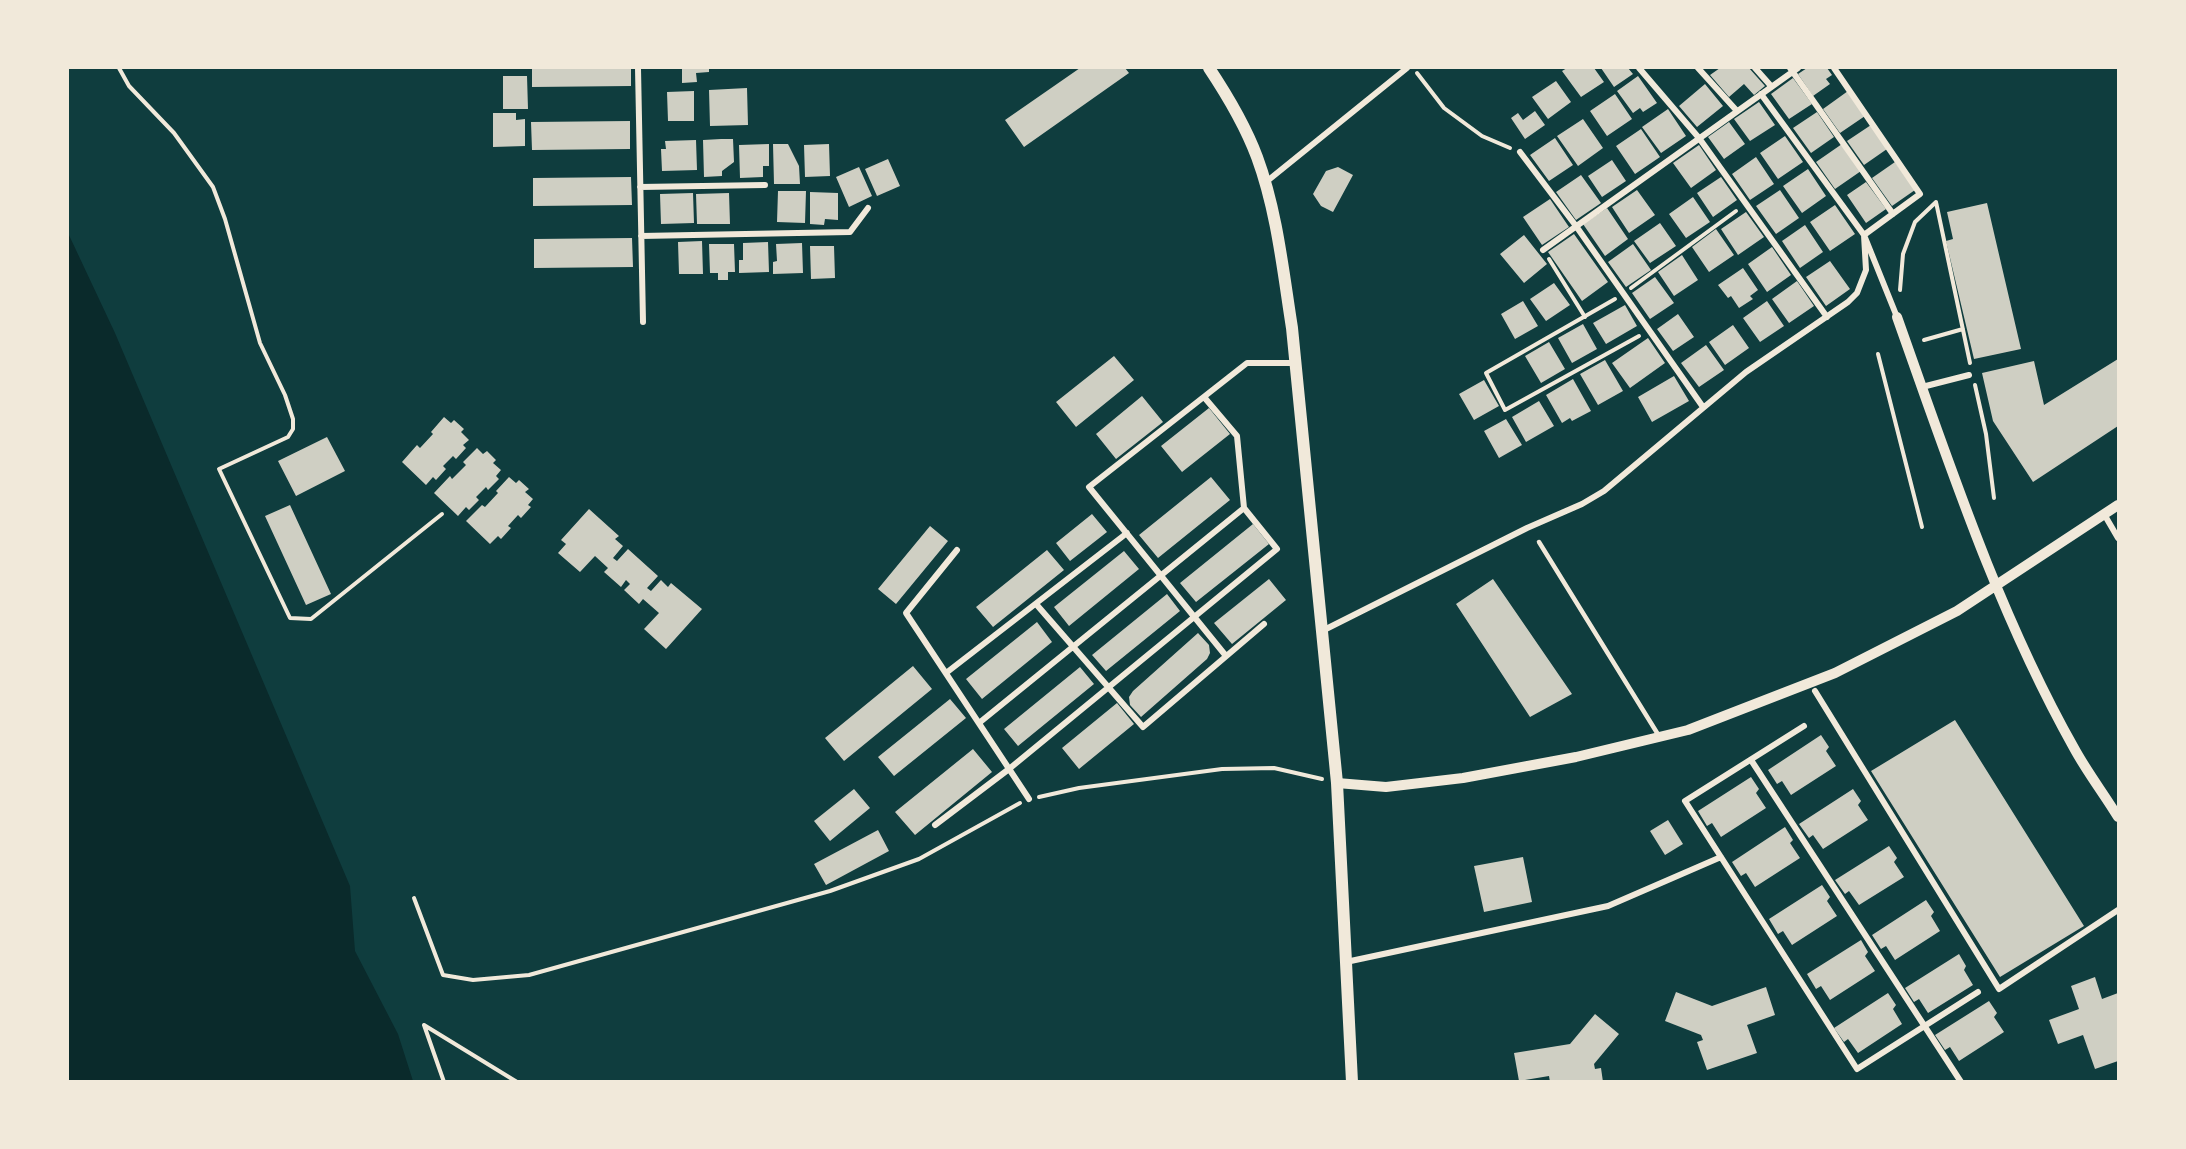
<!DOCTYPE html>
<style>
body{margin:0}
#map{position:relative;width:2186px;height:1149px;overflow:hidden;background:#0f3d3e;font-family:"Noto Serif",serif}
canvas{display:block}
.frame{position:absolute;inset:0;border:69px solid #f1e9da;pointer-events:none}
</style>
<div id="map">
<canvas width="2186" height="1149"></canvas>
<div class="frame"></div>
</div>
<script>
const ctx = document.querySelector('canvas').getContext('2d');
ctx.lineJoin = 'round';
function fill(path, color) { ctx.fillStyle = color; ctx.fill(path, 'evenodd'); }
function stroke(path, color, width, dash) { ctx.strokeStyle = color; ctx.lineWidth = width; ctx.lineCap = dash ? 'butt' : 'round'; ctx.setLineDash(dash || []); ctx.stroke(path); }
fill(new Path2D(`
 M68 233 115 333 350 886 355 951 398 1034 413 1081H68Z`), '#0a2a2b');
fill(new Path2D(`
 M532 68H631V86L532 87Z
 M682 68H709V72L696 73 697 82 682 83Z
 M1080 68H1125L1129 73 1024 147 1005 120Z
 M1567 68H1594L1604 82 1581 97 1562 71Z
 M1601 68H1628L1633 74 1614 87Z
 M1720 68H1749L1765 86 1754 95 1744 84 1729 97 1710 75Z
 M1807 68H1827L1832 75 1826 79 1830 84 1813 96 1798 74Z
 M503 76H527L528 109H503Z
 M1638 76 1657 103 1643 112 1640 108 1633 113 1617 91Z
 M1793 78 1812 104 1789 119 1771 94Z
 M1556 81 1571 102 1548 119 1532 97Z
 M1705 84 1723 106 1697 127 1679 106Z
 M747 88 748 125 710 126 709 90Z
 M694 91V121H668L667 92Z
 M1848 91 1865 116 1840 133 1823 109Z
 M1615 94 1632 119 1607 136 1590 111Z
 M1759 102 1775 125 1750 141 1734 119Z
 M1668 109 1686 136 1661 153 1642 127Z
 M1535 111 1545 125 1525 139 1511 118 1518 113 1523 120Z
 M1817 112 1834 137 1811 153 1793 128Z
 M493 113H516V120L525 119V146L493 147Z
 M1583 119 1603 148 1578 166 1557 136Z
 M630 121V149L532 150 531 122Z
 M1729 122 1745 144 1724 159 1708 137Z
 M1871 125 1887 149 1864 165 1847 141Z
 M1641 129 1660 157 1635 174 1616 146Z
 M1785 136 1803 162 1778 179 1760 153Z
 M1555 138 1573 165 1549 181 1530 155Z
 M721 139H733L734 162 722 171V176L704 177 703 140Z
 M696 140 697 170 662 171 661 149H666L665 141Z
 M769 144V166H763V177L740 178 739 145Z
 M773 144H788L799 166 800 184H774Z
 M829 144 830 176 805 177 804 145Z
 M1842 144 1861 171 1835 189 1816 162Z
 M1699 145 1716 170 1691 188 1673 163Z
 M1756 157 1774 184 1750 200 1732 174Z
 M888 159 900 186 877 196 865 169Z
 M1612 160 1626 181 1602 197 1588 176Z
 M1895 162 1915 190 1892 206 1872 178Z
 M859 167 872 196 849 207 836 177Z
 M1338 167 1353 175 1333 212 1321 206 1313 194 1326 171Z
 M1808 169 1826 196 1802 213 1783 186Z
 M1581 175 1601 203 1576 220 1556 192Z
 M631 177 632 205 533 206V178Z
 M1721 177 1737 200 1713 217 1697 193Z
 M1866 182 1886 209 1866 223 1847 195Z
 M1637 190 1655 215 1629 233 1612 207Z
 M1780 190 1799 218 1776 234 1756 206Z
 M778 191H806L805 223 777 222Z
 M810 192 838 193V220L825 219 824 225 810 224Z
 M693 193 694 223 661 224 660 194Z
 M729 193 730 224H697L696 194Z
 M1693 197 1710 222 1686 238 1669 214Z
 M1550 199 1569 227 1542 245 1523 217Z
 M1987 203 2021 349 1974 359 1946 241 1953 239 1947 212Z
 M1835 205 1855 234 1830 251 1810 222Z
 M1607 208 1628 239 1605 256 1583 224Z
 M1746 212 1764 237 1738 255 1721 229Z
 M1660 223 1676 246 1650 263 1634 241Z
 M1805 225 1823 252 1800 268 1782 241Z
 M1716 229 1734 255 1709 272 1692 247Z
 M1574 234 1608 282 1582 301 1548 252Z
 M1524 235 1547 264 1524 283 1500 254Z
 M632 238 633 267 534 268V239Z
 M702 241 703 274H679L678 242Z
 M768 242 769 272 739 273V260H743V243Z
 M802 243 803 273 773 274V262L777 261 776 244Z
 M709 244H734L735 272H728V280H718V273H710Z
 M1633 244 1651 270 1626 287 1608 262Z
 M810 246H834L835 278 811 279Z
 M1772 247 1791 275 1767 292 1748 264Z
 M1682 255 1698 280 1674 296 1658 272Z
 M1830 261 1850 289 1826 306 1806 277Z
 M1743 268 1758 290 1750 296 1753 299 1739 308 1731 296 1728 298 1718 285Z
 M1655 277 1674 303 1650 319 1632 293Z
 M1797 281 1814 306 1789 323 1772 299Z
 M1554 283 1570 305 1546 321 1530 299Z
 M1523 301 1538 326 1515 339 1501 314Z
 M1767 301 1784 326 1760 342 1743 318Z
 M1625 305 1637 326 1606 344 1593 323Z
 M1678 314 1694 337 1673 351 1657 329Z
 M1583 324 1597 349 1572 363 1558 338Z
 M1733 325 1749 348 1725 365 1709 342Z
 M1648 338 1665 363 1630 388 1612 363Z
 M1549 342 1565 369 1541 383 1525 356Z
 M1706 345 1724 370 1699 387 1681 363Z
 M1114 356 1134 380 1076 427 1056 402Z
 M2118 359V426L2033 482 1993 421 1982 373 2034 361 2044 405Z
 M1605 360 1623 391 1598 405 1580 374Z
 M1674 376 1689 401 1652 422 1638 397Z
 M1573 379 1591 411 1572 421 1570 418 1562 423 1546 395Z
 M1484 380 1499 406 1474 420 1459 394Z
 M1142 396 1163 422 1116 459 1096 434Z
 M1539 401 1554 426 1526 442 1512 417Z
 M1209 408 1230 434 1182 472 1161 446Z
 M444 417 451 423 454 420 464 429 461 432 469 440 463 445 466 448 456 459 453 456 443 466 446 469 436 480 433 477 426 485 402 462 417 445 420 448 433 434 431 432Z
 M1506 419 1522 445 1499 458 1484 431Z
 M327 437 345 471 296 496 278 461Z
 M477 448 483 454 487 451 496 460 493 463 501 470 496 476 499 479 488 490 486 487 476 497 479 500 469 510 466 507 458 516 434 493 450 476 452 479 466 465 463 462Z
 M509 477 516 483 519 480 529 489 525 492 533 499 528 505 531 507 521 518 518 515 508 526 511 528 501 539 498 536 490 544 466 521 482 505 485 507 498 493 496 491Z
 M1211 477 1230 500 1158 558 1139 535Z
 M290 505 331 594 306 605 265 516Z
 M589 509 619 536 615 539 623 546 613 558 617 561 628 549 658 576 647 588 651 591 661 580 668 587 671 583 702 609 666 649 644 629 659 613 643 599 639 604 624 590 630 584 626 580 621 587 604 572 608 568 595 556 580 572 558 553 566 544 561 540Z
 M1092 514 1107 532 1070 561 1056 543Z
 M1253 524 1269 544 1196 602 1180 583Z
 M930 526 948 541 896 604 878 589Z
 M1047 550 1064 570 993 627 976 607Z
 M1124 551 1139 569 1069 626 1054 607Z
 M1269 579 1286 600 1232 644 1214 623Z
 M1493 579 1572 694 1530 717 1456 604Z
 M1167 594 1180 611 1106 671 1092 655Z
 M1037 622 1052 642 982 699 966 679Z
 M1198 633 1209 645 1210 653 1207 659 1141 717 1130 705 1129 697 1133 691Z
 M913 666 932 689 844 761 825 738Z
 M1080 667 1094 684 1018 746 1004 729Z
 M950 699 966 718 894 776 878 757Z
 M1117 703 1134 724 1079 769 1062 748Z
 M1955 720 2084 926 2000 977 1871 771Z
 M1821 735 1829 747 1826 751 1836 766 1791 795 1782 781 1777 784 1768 770Z
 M973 749 992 772 915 835 895 812Z
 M1751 777 1759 789 1756 793 1766 808 1721 837 1712 823 1707 826 1698 811Z
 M854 789 870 808 830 841 814 821Z
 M1853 789 1861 801 1858 805 1868 820 1823 849 1813 835 1809 838 1799 824Z
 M1668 820 1683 844 1665 855 1650 831Z
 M1785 827 1793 840 1790 843 1800 858 1755 887 1746 873 1741 876 1732 862Z
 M878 830 889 851 826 885 814 864Z
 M1889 846 1897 858 1894 862 1904 877 1859 905 1849 891 1845 894 1835 880Z
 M1523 857 1532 902 1484 912 1474 866Z
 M1822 885 1830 897 1827 901 1837 916 1792 945 1783 931 1778 934 1769 919Z
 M1926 900 1934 912 1931 916 1940 931 1895 960 1886 946 1881 949 1872 935Z
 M1861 940 1868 952 1865 956 1875 971 1830 1000 1821 986 1816 989 1807 974Z
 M1959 954 1966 966 1964 970 1973 985 1928 1013 1919 999 1914 1002 1905 988Z
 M2095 977 2102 999 2118 993V1061L2095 1069 2083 1035 2058 1044 2049 1020 2079 1009 2071 986Z
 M1766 987 1775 1015 1747 1025 1757 1053 1707 1070 1697 1042 1703 1040 1701 1035 1665 1021 1676 992 1712 1006Z
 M1888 993 1896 1005 1893 1009 1902 1024 1858 1053 1848 1039 1844 1042 1834 1028Z
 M1989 1001 1997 1013 1994 1017 2004 1032 1959 1061 1950 1047 1945 1050 1935 1035Z
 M1595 1014 1619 1034 1594 1064 1595 1069 1601 1068 1603 1082H1550L1549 1076 1519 1081 1514 1053 1570 1044Z`), '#cfcfc3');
stroke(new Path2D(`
 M119 68 129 86 174 133 213 187 225 219 260 343 285 395 293 419V429L288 437 219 469 290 618 311 619 442 514
 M1417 73 1444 108 1482 136 1510 148
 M1936 202 1970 363
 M1549 259 1585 317
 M1631 288 1736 211
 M1900 290 1903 254 1915 222 1936 202
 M1615 299 1486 373 1505 410 1639 336
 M1924 340 1963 329
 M1878 354 1922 527
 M1975 385 1986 434 1994 498
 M1039 797 1079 788 1222 769 1274 768 1322 779
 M414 898 443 975 473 980 529 975 830 891 919 859 1020 803
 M424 1025 517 1082
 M424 1025 444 1082`), '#f1e9da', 4);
stroke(new Path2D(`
 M1539 542 1659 736`), '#f1e9da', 4.5);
stroke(new Path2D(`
 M638 68 643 322
 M1639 68 1699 138 1827 317
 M1698 68 1737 111
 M1755 68 1771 86
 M1790 68 1893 214
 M1761 94 1864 235 1897 317
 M1520 152 1576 226 1703 407
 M1266 182 1407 68
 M640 187 765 185
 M641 236 850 232 868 208
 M1543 250 1798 68
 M1922 387 1969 375
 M2104 514 2118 538
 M957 550 906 613 1029 799
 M1036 604 1143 727 1264 624
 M1322 631 1527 528 1582 504 1604 491 1746 372 1848 302 1857 293 1866 270 1864 235 1920 194 1834 68
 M1226 656 1089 487 1247 363H1295
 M946 673 1127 533
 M1815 691 1999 989 2118 910
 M979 723 1244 508
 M1804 726 1685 801 1857 1069 1978 992
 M1751 760 1961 1082
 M935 825 1009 769 1277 549 1244 508 1237 436 1204 397
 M1346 962 1608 906 1721 857`), '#f1e9da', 6);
stroke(new Path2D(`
 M1897 317C1949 463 1998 613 2074 748 2087 772 2104 794 2118 817
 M1337 783 1386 787 1463 778 1576 757 1688 730 1835 673 1957 611 2118 505`), '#f1e9da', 10);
stroke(new Path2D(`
 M1209 68C1227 95 1245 125 1257 157 1277 211 1283 271 1292 328L1337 783 1352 1082`), '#f1e9da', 12);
</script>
